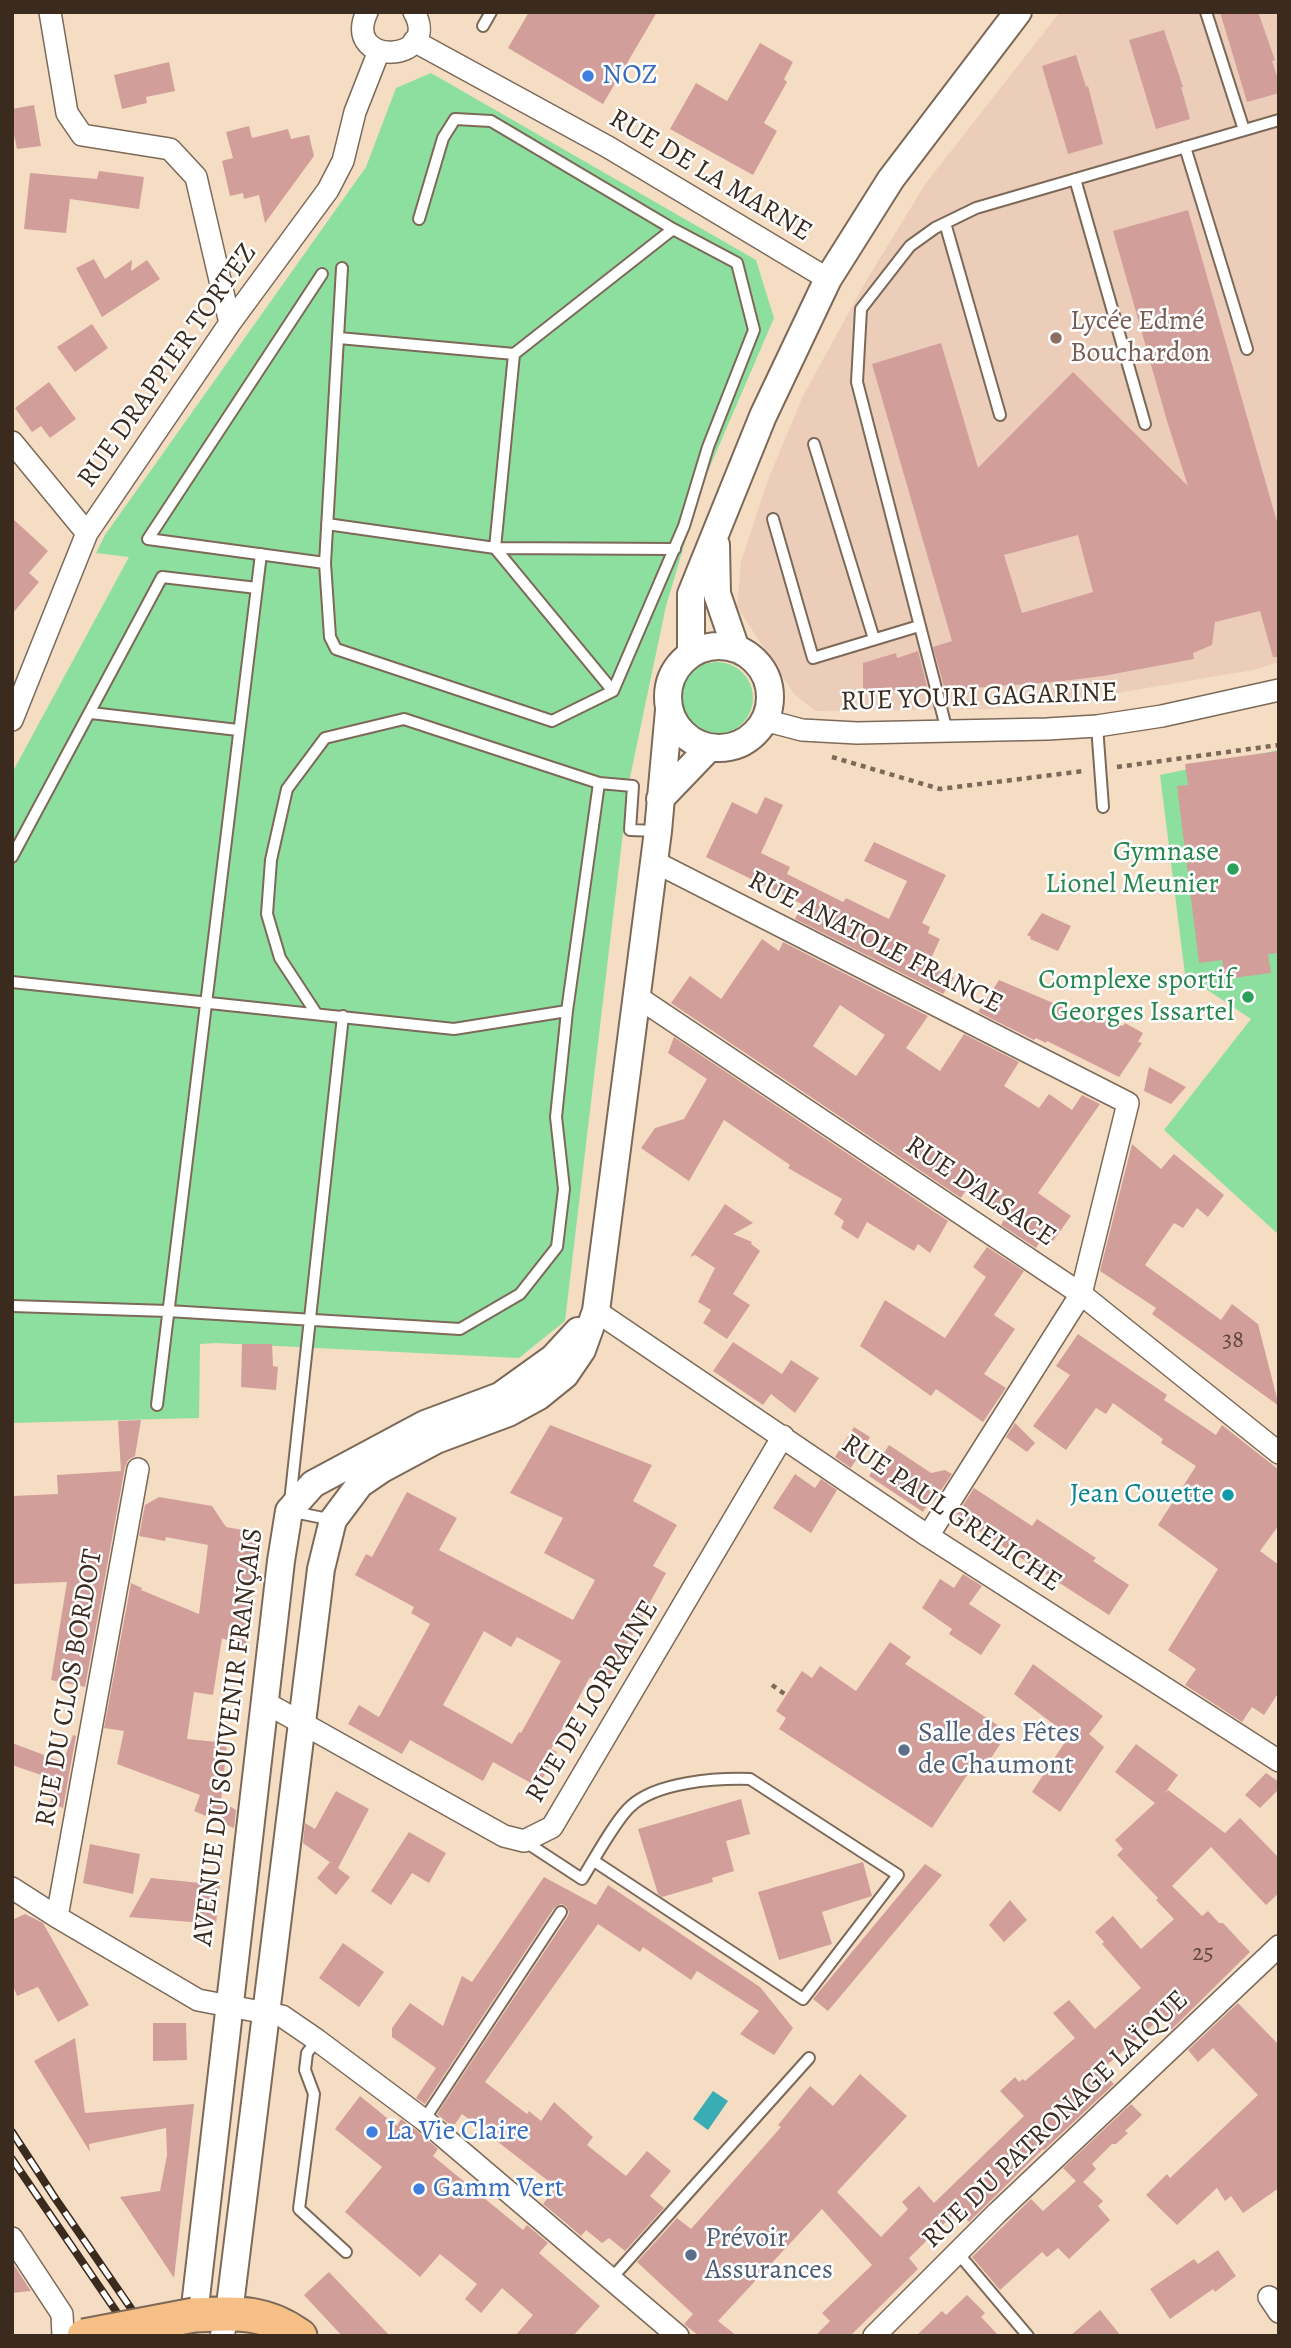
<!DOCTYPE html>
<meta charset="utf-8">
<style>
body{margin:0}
#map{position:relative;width:1291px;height:2348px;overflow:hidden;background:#f5ddc3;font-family:Alegreya,serif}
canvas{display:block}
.frame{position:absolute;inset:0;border:14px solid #3b2a1e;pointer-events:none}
</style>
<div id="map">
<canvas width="1291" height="2348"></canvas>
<div class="frame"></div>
</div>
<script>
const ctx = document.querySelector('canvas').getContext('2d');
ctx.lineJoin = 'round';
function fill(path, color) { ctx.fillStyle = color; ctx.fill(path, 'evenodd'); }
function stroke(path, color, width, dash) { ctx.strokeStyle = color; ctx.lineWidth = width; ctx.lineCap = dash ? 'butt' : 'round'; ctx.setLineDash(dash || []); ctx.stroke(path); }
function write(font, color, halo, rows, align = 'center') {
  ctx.font = font + ' Alegreya,serif'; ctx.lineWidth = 5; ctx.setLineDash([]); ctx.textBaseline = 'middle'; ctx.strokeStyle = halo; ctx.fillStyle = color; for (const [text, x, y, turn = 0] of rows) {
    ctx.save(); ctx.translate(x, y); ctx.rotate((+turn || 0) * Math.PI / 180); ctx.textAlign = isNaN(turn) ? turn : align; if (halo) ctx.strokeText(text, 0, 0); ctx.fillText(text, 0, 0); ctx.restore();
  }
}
fill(new Path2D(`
 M1060 12H1279V662L1253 670 1123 692 991 709 816 711 794 694 737 607 741 562 768 480 803 396 866 281 926 183Z`), '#eccdb9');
fill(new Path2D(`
 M431 73 756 260 774 318 702 485 666 606 629 782 565 1321 519 1358 217 1343 200 1344 199 1418 12 1423V773L129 557 96 553 105 535 366 167 396 88Z
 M681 698a36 36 0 1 1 72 0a36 36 0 1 1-72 0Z
 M1279 750V1235L1164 1130 1251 1019 1185 975 1160 775Z`), '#8ddf9f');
fill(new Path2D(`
 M713 2091 728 2101 708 2130 693 2119Z`), '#3aacb4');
fill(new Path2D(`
 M529 12H657L603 104 508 48Z
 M1220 12H1258L1275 60 1272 61 1279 82V93L1247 102Z
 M1164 30 1183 87H1181L1190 119 1156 129 1129 40Z
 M760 43 793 62 784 79 787 82 764 123 777 131 753 175 670 129 696 83 727 101Z
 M1076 55 1086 87 1088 86 1103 144 1068 154 1042 66Z
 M169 62 175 91 146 97 147 103 122 109 114 75Z
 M34 105 41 146 17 149 12 125V109Z
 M249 126 252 138 288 129 291 139 309 135 314 156 265 223 259 195 244 199 243 193 230 196 222 161 233 158 226 132Z
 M99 171 144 177 139 209 70 199 66 233 24 229 30 173 97 179Z
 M1188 210 1279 529V657H1273L1260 611 1215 622 1212 645 1193 653 1194 659 1103 676 1055 682 945 690 933 647 952 641 872 364 941 343 978 468 1073 372 1188 486 1167 421 1113 231ZM1078 535 1093 592 1022 613 1004 555Z
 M94 259 105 279 132 260 131 271 147 260 160 279 102 317 76 268Z
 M92 324 108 348 75 372 57 347Z
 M49 382 76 419 50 438 41 426 32 432 15 408Z
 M12 518 48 551 29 573 39 582 12 614Z
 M918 651 928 690H863V663L896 653 897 658Z
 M1279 751V953L1268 954 1271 973 1225 979 1222 960 1199 963 1177 786 1188 785 1185 764Z
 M765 797 783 805 761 853 790 867 787 874 843 902 846 898 889 919 907 881 864 861 874 842 946 875 922 923 930 927 928 933 940 939 928 965 954 978 943 994 795 919 802 904 706 857 732 802 757 814Z
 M1042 913 1071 926 1058 951 1030 939 1031 937 1027 935Z
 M762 939 779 951 783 942 928 1016 906 1048 940 1071 964 1034 1019 1062 1004 1086 1039 1108 1049 1094 1072 1110 1082 1095 1100 1104 1038 1193 1071 1216 1053 1241 1044 1235 1036 1248 1001 1225 1006 1216 966 1190 961 1198 671 1003 690 976 721 999ZM840 1005 885 1035 856 1076 813 1046Z
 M999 980 1098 1022 1101 1015 1123 1026 1125 1023 1143 1033 1138 1042 1142 1043 1119 1077 1047 1041 1046 1043 1036 1038 1034 1040 978 1012Z
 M674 1037 948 1221 930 1253 918 1244 914 1251 867 1222 858 1239 841 1228 844 1221 834 1214 842 1199 788 1168 790 1165 724 1120 689 1181 641 1148 655 1128 684 1119 707 1079 668 1053Z
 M1149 1067 1186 1087 1171 1104 1144 1091Z
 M1132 1144 1161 1169 1174 1154 1224 1195 1208 1217 1197 1208 1183 1228 1174 1223 1145 1265 1221 1320 1232 1304 1258 1324 1279 1406 1152 1314 1156 1308 1100 1271Z
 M725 1204 753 1223 733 1234 752 1242 751 1244 760 1251 733 1294 750 1305 727 1339 703 1323 711 1310 698 1302 715 1268 695 1255 690 1257Z
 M987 1247 1024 1271 994 1315 1015 1329 984 1374 1006 1388 983 1422 936 1389 931 1396 860 1346 885 1300 945 1338 986 1277 973 1267Z
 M1078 1334 1167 1395 1164 1400 1216 1435 1222 1425 1279 1470V1525L1260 1551 1279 1565V1692L1264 1715 1252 1707 1242 1722 1185 1685 1196 1669 1168 1650 1218 1569 1158 1525 1196 1466 1161 1443 1163 1439 1113 1403 1106 1414 1096 1408 1066 1450 1033 1426 1070 1375 1056 1366Z
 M733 1342 782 1374 791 1360 819 1378 795 1413 771 1394 763 1405 713 1371Z
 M242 1344H272L273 1366 278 1367 276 1390 241 1387Z
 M141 1420 135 1456 128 1460 125 1467 85 1687 51 1680 67 1582 12 1584V1496L58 1494 57 1475 121 1471 118 1421Z
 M1015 1423 1035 1443 1027 1452 1006 1437Z
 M550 1425 652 1465 633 1501 677 1525 653 1566 666 1573 605 1685 590 1677 551 1749 557 1752 538 1787 493 1762 483 1781 410 1740 402 1754 348 1724 359 1705 379 1717 430 1624 411 1613 414 1607 355 1575 366 1554 372 1557 407 1492 457 1518 439 1550 573 1620 595 1580 544 1553 563 1518 510 1493ZM484 1631 511 1647 517 1637 561 1661 521 1733 519 1732 512 1744 443 1705Z
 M854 1427 870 1437 851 1468 835 1457Z
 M889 1445 931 1473 945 1470 952 1474 934 1501 931 1499 923 1512 869 1476Z
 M795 1474 815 1488 821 1479 837 1490 811 1533 773 1508Z
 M974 1488 1032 1526 1037 1519 1096 1558 1093 1561 1129 1585 1109 1615 956 1516Z
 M159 1497 212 1506 226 1527 259 1533 246 1648 222 1638 213 1695 194 1692 187 1739 227 1743 221 1801 236 1810 234 1828 194 1811 200 1795 117 1764 124 1731 104 1728 131 1583 142 1588 141 1590 199 1614 208 1545 166 1537 165 1541 139 1536 145 1505Z
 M963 1574 982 1586 969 1604 1001 1625 981 1655 949 1634 952 1629 922 1608 940 1579 954 1588Z
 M890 1642 911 1657 905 1664 1008 1732 980 1775 971 1769 932 1828 779 1729 786 1718 776 1711 802 1671 812 1678 820 1666 856 1691Z
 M1033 1664 1103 1716 1089 1734 1104 1747 1060 1812 1032 1792 1069 1736 1014 1694Z
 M73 1735 76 1736 63 1808 50 1803 54 1790 44 1786 47 1777 12 1765V1743L63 1762Z
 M1136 1744 1178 1775 1164 1794 1168 1790 1225 1833 1240 1818 1279 1858V1893L1266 1905 1211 1847 1172 1886 1202 1916 1208 1911 1219 1923H1223L1250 1952 1171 2030 1161 2018 1101 2070 1114 2084 1044 2150 1043 2149 969 2222 958 2210 909 2258 918 2269 850 2336H815L830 2321 822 2313 872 2265 822 2209 718 2321 737 2336H699L684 2324 693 2314 637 2262 677 2218 691 2229 781 2127 778 2125 810 2086 833 2106 860 2074 907 2116 837 2192 881 2237 908 2209 902 2202 919 2186 934 2203 1024 2116 1000 2091 1015 2077 1019 2082 1023 2079 1025 2081 1075 2038 1053 2013 1069 2000 1095 2029 1141 1988 1102 1944 1104 1942 1095 1932 1113 1916 1141 1949 1174 1919 1156 1900 1158 1898 1117 1855 1123 1849 1115 1840 1155 1803 1115 1772Z
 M1266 1773 1279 1782V1789L1260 1808 1245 1795Z
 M336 1791 369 1809 338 1868 303 1843 305 1823 315 1829Z
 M741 1799 750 1834 726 1841 734 1871 712 1878 713 1882 662 1897 658 1894 638 1829Z
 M409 1832 446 1853 429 1883 412 1873 391 1905 371 1891Z
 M90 1844 140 1854 133 1894 83 1883Z
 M330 1862 350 1877 336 1895 317 1878Z
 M863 1862 872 1896 822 1912 832 1944 779 1960 758 1892Z
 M925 1864 942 1875 828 2011 813 1999Z
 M544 1877 596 1905 608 1885 760 1987 793 2028 774 2055 740 2034 759 2011 697 1971 691 1980 643 1947 640 1952 598 1924 485 2082 527 2114 529 2111 541 2121 554 2102 593 2137 587 2145 626 2176 647 2151 671 2171 650 2196 664 2208 625 2251 609 2238 602 2243 586 2230 581 2236 566 2223 543 2204 556 2187 462 2114 453 2127 437 2114 568 1916 569 1912 566 1906 561 1904 554 1908 425 2104 416 2098 436 2068 392 2037V2028L410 2003 443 2026 462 1976 472 1982Z
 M151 1878 220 1885 216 1924 129 1917Z
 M1010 1900 1027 1920 1004 1942 989 1925Z
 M25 1914 43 1923 89 2005 58 2022 38 1987 17 1996 12 1983V1920Z
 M343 1943 384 1972 359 2007 319 1978Z
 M1238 2003 1279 2045V2188L1243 2213 1231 2196 1225 2201 1217 2188 1177 2225 1146 2195 1167 2174 1170 2178 1258 2095 1213 2048 1198 2062 1188 2050Z
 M153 2023H186L187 2060 153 2061Z
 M75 2038 85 2113 194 2104 174 2278 120 2197 160 2191 167 2155 166 2128 89 2144 90 2152 34 2061Z
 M360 2096 397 2126 401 2119 416 2130 438 2149 433 2156 523 2230 527 2225 548 2243 539 2253 600 2306 573 2336H515L533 2315 502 2288 481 2313 465 2299 477 2284 440 2254 420 2277 345 2212 382 2167 335 2129Z
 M1131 2104 1142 2115 1125 2131 1128 2133 1116 2144H1112L1092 2164 1096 2169 1083 2182 1103 2201 1098 2206 1110 2220 1069 2259 1058 2248 1047 2257 1042 2252 1000 2290 972 2257 1031 2199 1043 2211 1076 2181 1063 2168Z
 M1218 2250 1236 2276 1215 2292 1213 2289 1170 2319 1150 2289 1194 2259 1198 2264Z
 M12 2262 31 2291 12 2293Z
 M329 2272 390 2336H342L304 2295Z
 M967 2295 985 2313 981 2317 999 2336H916L942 2311 946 2315Z
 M1100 2310 1121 2336H1070Z`), '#d29e9a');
const service = new Path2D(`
 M1206 12 1244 130
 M483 26 491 12
 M1185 147 1247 349
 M1075 179 1145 424
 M419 219 443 138 455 119 491 121 673 229
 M945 223 1000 415
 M322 274 148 539 325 563 342 268
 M514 354 495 548 613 691
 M814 444 874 639
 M773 519 813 658 919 626
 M327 524 495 548 675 549
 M325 563 330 637 336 649 552 721 613 691 684 526 708 447 754 330 737 263 673 229 514 354 339 338
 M91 713 238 730
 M1097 726 1103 807
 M947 731 857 382 861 309 910 246 935 228 976 208 1279 120
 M599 783 633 786 630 830 658 831
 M12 857 162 577 257 588
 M12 982 454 1029 567 1011
 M12 1306 168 1311 460 1329 520 1294 557 1247 564 1189 556 1117 567 1011 599 783 404 719 325 738 287 789 271 860 267 914 280 958 316 1013
 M157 1405 261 554
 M333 1520 289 1511 343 1016
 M524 1841 582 1879C594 1860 616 1819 631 1806 657 1782 715 1778 750 1779L898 1875 803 1999 594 1861
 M317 2040 307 2053 305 2070 314 2094 299 2209 346 2252
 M424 2120 561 1912
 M957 2252 1028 2336
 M611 2279 809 2058`);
const minor = new Path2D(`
 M50 12 67 113 82 135 170 149 196 177 230 323
 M367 12C341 68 443 63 414 12
 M414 41 608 147 828 279
 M12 442 87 533
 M12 720 87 533 230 323 328 190 343 161 355 112 379 51
 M764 720 802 730 857 733 1047 729 1097 726 1162 716 1279 690
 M653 861 1128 1103 1081 1294 928 1536
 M636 996 1081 1294 1279 1453
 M596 1311 928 1536 1279 1761
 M266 1703 504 1836 524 1841 552 1827 783 1436
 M12 1888 57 1917 198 2000 282 2016 317 2040 424 2120 678 2336
 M57 1917 138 1469
 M12 2238 62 2314 63 2336
 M1269 2297 1279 2312
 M221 2336 223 2335 229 2313
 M874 2336 997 2213 1279 1946`);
const tertiary = new Path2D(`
 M716 545 717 594 736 649
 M668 697a51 51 0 1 1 102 0a51 51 0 1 1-102 0Z
 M691 654V594L763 416 828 279 891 179 1018 12
 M660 799 709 748
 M229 2313 321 1569 333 1520 360 1484 382 1469 436 1440 508 1413 539 1396 565 1375 582 1350 596 1311 658 831 669 710
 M194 2315 281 1561 289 1511 313 1484 425 1424 500 1396 553 1358 578 1331`);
const primary = new Path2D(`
 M194 2315C236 2313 264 2310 300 2336`);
stroke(service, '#7c6958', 14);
stroke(minor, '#7c6958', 24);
stroke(tertiary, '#7c6958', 30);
stroke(primary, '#7c6958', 37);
stroke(new Path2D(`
 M832 757 940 789 1084 771
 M1117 767 1279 745
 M772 1685 786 1695`), '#7c6958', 4.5, [5, 5]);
stroke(service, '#fff', 10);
stroke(minor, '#fff', 21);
stroke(tertiary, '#fff', 26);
stroke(primary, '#f5bf86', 33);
const rail = new Path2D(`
 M12 2132 55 2198 150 2336
 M12 2159 133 2336`);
stroke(rail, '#3b2a1e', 8);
stroke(rail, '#fff', 5, [16]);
const primaryBridge = new Path2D(`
 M84 2336 194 2315`);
stroke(primaryBridge, '#7c6958', 37, []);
stroke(primaryBridge, '#f5bf86', 33);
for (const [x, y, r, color] of [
 [588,76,7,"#3f7fe0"],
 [1056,338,7,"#8d6e63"],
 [1233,869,7,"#2e9e5b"],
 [1248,997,7,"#2e9e5b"],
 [1228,1495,7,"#0f9aa8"],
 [904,1750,7,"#5c6f8a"],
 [372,2132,7,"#3f7fe0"],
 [419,2189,7,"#3f7fe0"],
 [691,2255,7,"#5c6f8a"]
]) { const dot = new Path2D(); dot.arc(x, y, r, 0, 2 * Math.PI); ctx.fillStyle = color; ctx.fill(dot); stroke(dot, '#fff', 2.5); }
write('24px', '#61473d', null, [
 ["38",1233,1341],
 ["25",1203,1954]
]);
write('28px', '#366cbe', '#fff', [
 ["NOZ",602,76],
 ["La Vie Claire",386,2132],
 ["Gamm Vert",433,2189]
], 'left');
write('28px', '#3b2a1e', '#fff', [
 ["RUE DE LA MARNE",710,176,31],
 ["RUE DRAPPIER TORTEZ",168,366,-55],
 ["RUE YOURI GAGARINE",979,698,-2],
 ["RUE ANATOLE FRANCE",875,943,27],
 ["RUE D'ALSACE",980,1192,34],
 ["RUE PAUL GRELICHE",951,1514,34],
 ["RUE DU CLOS BORDOT",70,1688,-80],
 ["RUE DE LORRAINE",593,1702,-59],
 ["AVENUE DU SOUVENIR FRANÇAIS",229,1737,-83],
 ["RUE DU PATRONAGE LAÏQUE",1056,2120,-44]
]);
write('28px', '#785e54', '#fff', [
 ["Lycée Edmé",1070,322],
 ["Bouchardon",1070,354]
], 'left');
write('28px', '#27864d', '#fff', [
 ["Gymnase",1219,853],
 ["Lionel Meunier",1219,885],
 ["Complexe sportif",1234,981],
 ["Georges Issartel",1234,1013]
], 'right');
write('28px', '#0d838f', '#fff', [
 ["Jean Couette",1214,1495]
], 'right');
write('28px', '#4e5e75', '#fff', [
 ["Salle des Fêtes",918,1734],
 ["de Chaumont",918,1766],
 ["Prévoir",705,2239],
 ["Assurances",705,2271]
], 'left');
</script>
